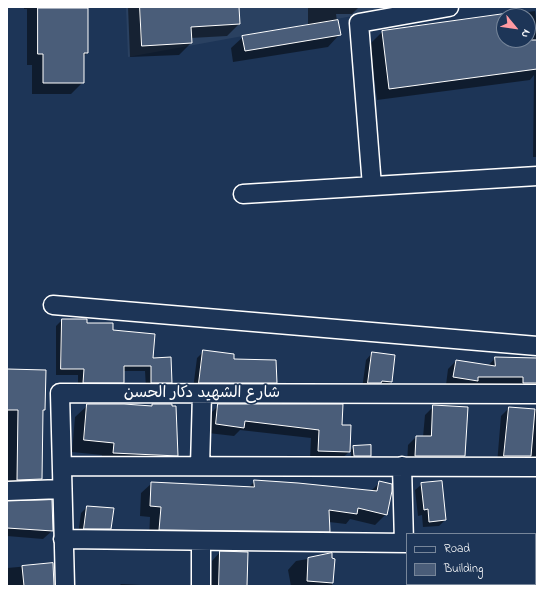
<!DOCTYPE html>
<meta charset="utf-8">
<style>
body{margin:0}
#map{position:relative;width:544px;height:593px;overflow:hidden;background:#1d3557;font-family:"Indie Flower",sans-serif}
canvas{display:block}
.frame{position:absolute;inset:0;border:8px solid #fff;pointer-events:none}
.legend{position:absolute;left:406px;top:533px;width:130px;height:52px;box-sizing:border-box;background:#1d3557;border:1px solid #77869a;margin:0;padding:5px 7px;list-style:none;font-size:12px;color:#fff}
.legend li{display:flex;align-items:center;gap:8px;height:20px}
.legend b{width:20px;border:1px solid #77869a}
.north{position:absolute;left:496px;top:8px;width:40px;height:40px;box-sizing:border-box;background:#1d3557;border:1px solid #77869a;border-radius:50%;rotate:119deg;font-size:11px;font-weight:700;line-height:16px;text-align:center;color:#fff}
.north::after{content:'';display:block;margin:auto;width:14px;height:18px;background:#ff9aa2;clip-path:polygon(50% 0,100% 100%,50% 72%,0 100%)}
</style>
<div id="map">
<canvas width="544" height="593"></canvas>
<div class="frame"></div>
<ul class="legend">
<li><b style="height:5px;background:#1d3557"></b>Road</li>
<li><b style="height:11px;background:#4a5d79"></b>Building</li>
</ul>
<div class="north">N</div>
</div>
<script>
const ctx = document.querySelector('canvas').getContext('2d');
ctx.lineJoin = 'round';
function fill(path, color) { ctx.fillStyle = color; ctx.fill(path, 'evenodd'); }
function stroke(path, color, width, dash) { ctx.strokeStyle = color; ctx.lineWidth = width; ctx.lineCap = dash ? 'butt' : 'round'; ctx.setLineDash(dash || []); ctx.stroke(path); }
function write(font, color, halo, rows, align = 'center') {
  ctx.font = font + ' "Indie Flower","Playpen Sans Arabic",sans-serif'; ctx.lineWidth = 3.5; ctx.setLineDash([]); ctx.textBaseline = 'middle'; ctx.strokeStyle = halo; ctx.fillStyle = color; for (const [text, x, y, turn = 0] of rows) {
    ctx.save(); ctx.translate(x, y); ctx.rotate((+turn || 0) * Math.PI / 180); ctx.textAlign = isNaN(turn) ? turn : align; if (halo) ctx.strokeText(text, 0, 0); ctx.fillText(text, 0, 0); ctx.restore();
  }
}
fill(new Path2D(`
 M126 7H402L128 57Z`), '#2a4161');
fill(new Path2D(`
 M7 7H8L7 36Z
 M24 7H108L87 8V53L83 57V82L71 94H32V65H27V9H24Z
 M128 7H250H238L239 24 227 36 191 38V43L179 55 130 57Z
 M308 7H359L352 14H336L339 35 328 47 233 62 231 48 243 37 308 26Z
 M535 11 537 28V157H533L534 75 530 80 377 100 370 44 382 32ZM504 16H528V40H504Z
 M62 320 112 331 152 359 171 382 165 388H146L145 371H123V382L117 388H78V375H56V326Z
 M203 352 233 360 276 383 269 389H193L197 358Z
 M372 353 391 382 385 388 362 389 366 360Z
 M495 358 537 359V396L516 391V385H473L469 389 446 385 448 369 456 361 488 366Z
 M7 371 44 410 42 412 41 479 33 487 7 488Z
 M88 405 149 407 152 405H171L177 455 165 468 101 465 102 455 72 452 75 417Z
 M219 405 341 426 349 452 340 460 310 459 311 438 240 430 234 436 208 433 210 414Z
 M434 406 464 456 455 465H407L408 445 416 437H423L425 415Z
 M509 408 535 410 537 409V469L497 464 501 416Z
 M354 447 370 456 367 459H351V450Z
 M255 481 370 492 380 482 386 514 375 525 350 519 346 524 329 522V531L319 542 149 540 150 517 140 516 141 493 152 483 248 488Z
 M422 484 445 520 439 526 423 527 422 515 418 516 415 490Z
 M7 502 52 531 43 539 7 536Z
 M87 507 110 528 104 534 78 535 81 513Z
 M220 552 246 585 263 586H211L212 561Z
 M331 555V559L334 560 332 586H336H291L288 570 296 561Z
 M535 558H537V586H517V584H535Z
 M52 564 54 586H7V568Z
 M121 584 160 586H119Z
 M439 584H492L491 586H438Z`), '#0007');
const building = new Path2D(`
 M140 7H239L240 24 191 27 192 43 142 46Z
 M38 8H88V53H84V83H43V54H38Z
 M504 14V40H537V69L389 89 382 31Z
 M338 20 341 35 245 51 242 36Z
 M62 319H87V323H113V330L155 334 153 358 171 357 172 383H151V366H124V383H83L84 369H61Z
 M203 350 234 354V359L276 360 277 383H199Z
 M372 352 395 355 392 382 382 381 381 383H368Z
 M495 357 537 358V383H523V377H478V381L453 377 456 360 495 366Z
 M7 369 46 370 45 410H43L42 479 17 480 18 410H7Z
 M87 404H124L152 406V404H172V406H176L178 456 113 453 114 443 84 440Z
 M218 404H343L342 425H351L350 452 318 451 319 430 245 421 244 428 216 424Z
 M433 405 468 407 465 456H415L416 436H431Z
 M509 407 535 409 531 456H504Z
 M371 445V456H354L353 446Z
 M254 480 298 483 377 491 379 481 392 484V491L387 515 358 508 357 514 329 510 330 532 159 530 161 507 150 506 151 482 254 487Z
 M442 481 446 520 429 522 428 509 424 510 421 483Z
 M52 500 53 531 7 528V501Z
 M87 506 114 508 111 529H84Z
 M220 551 248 552 247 586H219Z
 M332 553V558L335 559 333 583 307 581 308 558Z
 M53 563 54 586H24L22 566Z`);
fill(building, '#4a5d79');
stroke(building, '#fff', 1);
const minor = new Path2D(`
 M372 186 359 23 449 7
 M243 194 537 176
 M53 305 537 346
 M62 466 537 467
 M200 466 202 394
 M402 466 404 543
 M7 491 62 489
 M63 539 407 543
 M201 541V586
 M535 544H537
 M65 586 60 393 537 394`);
stroke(minor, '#fff', 21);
stroke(minor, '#1d3557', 18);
write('16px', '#fff', '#1d3557', [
 ["شارع الشهيد دكار الحسن",202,394]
]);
</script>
